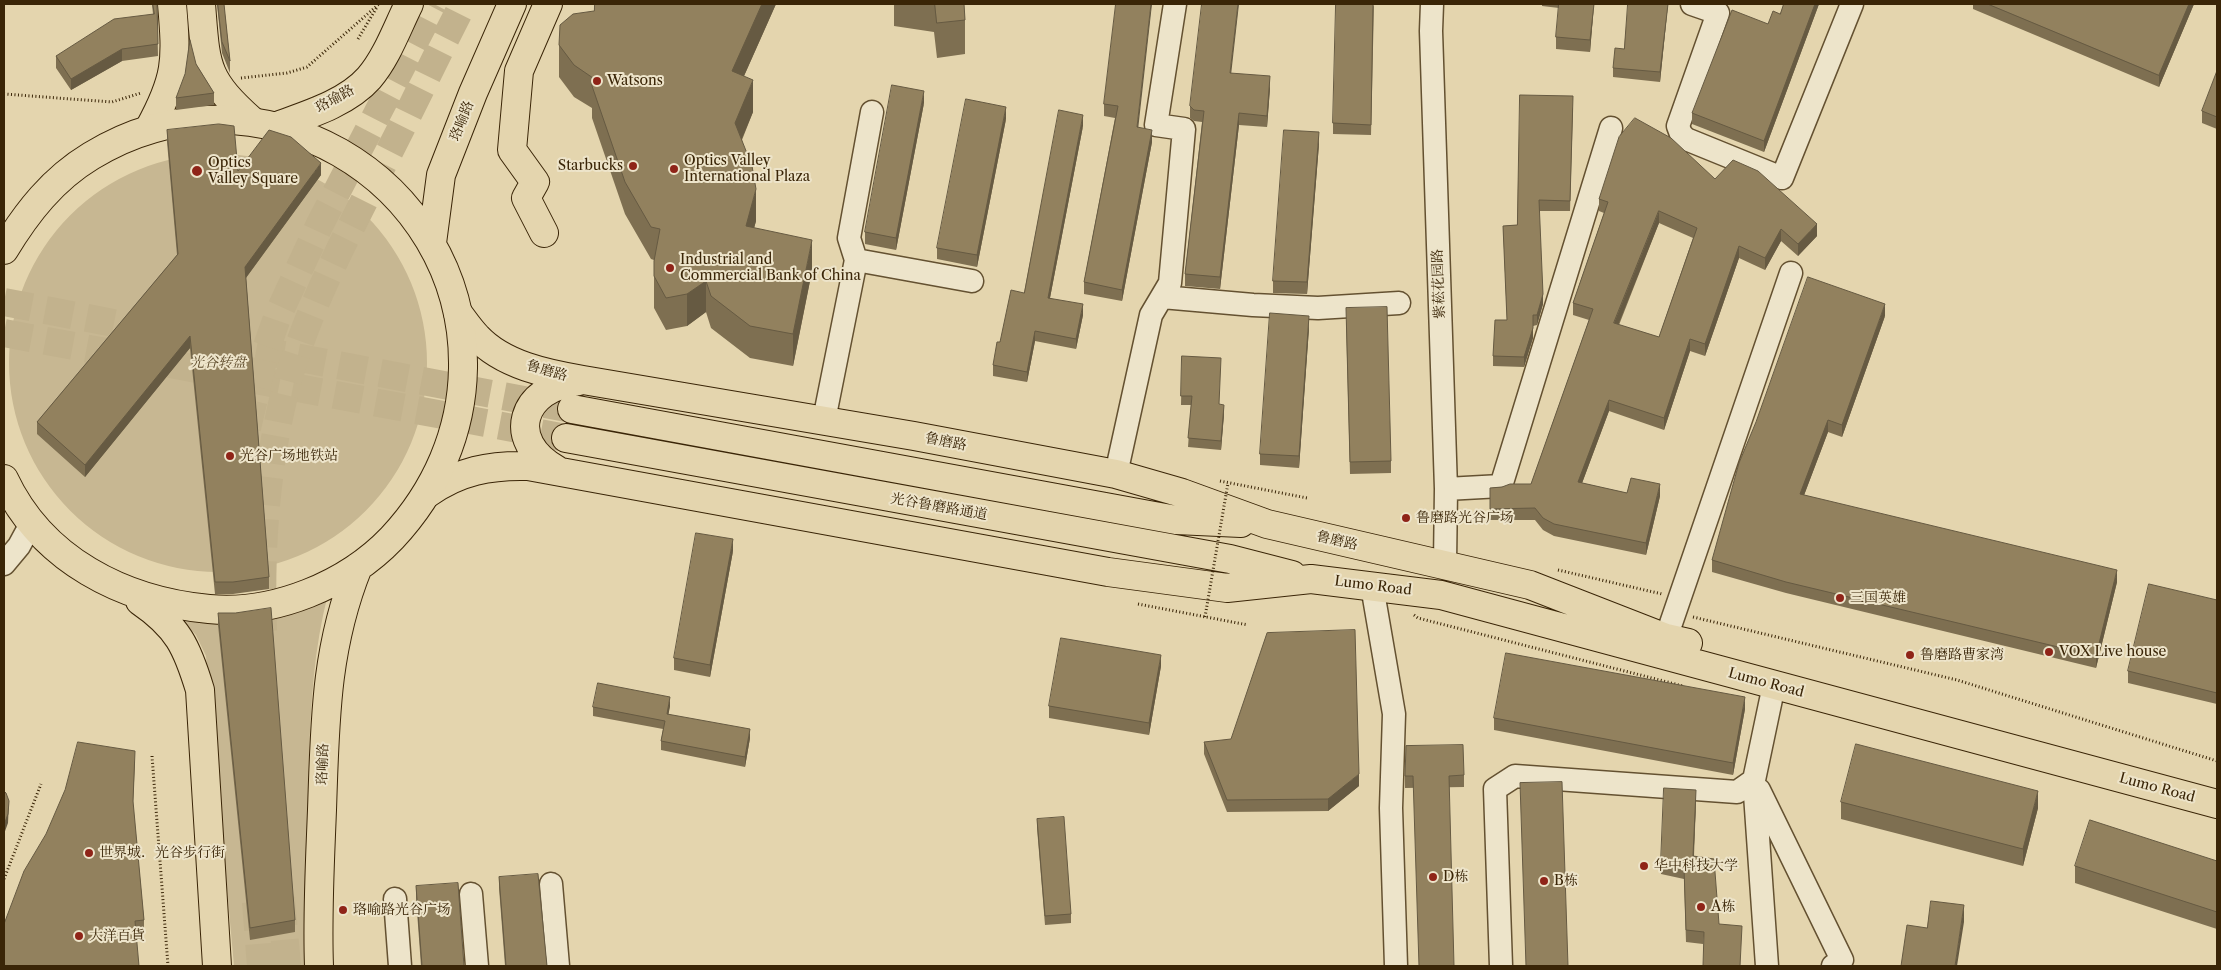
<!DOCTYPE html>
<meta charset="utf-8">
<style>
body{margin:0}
#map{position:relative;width:2221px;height:970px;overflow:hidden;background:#e4d5ae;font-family:"Libre Caslon Text",serif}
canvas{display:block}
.frame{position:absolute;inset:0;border:5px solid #3a2507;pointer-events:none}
</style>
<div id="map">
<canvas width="2221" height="970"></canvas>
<div class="frame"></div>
</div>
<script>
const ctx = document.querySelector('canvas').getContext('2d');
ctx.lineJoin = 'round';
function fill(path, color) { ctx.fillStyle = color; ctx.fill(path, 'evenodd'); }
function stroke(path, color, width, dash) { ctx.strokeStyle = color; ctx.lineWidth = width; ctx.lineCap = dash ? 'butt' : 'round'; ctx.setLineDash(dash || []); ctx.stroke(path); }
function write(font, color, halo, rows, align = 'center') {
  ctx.font = font + ' "Libre Caslon Text","Noto Serif SC",serif'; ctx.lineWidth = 4; ctx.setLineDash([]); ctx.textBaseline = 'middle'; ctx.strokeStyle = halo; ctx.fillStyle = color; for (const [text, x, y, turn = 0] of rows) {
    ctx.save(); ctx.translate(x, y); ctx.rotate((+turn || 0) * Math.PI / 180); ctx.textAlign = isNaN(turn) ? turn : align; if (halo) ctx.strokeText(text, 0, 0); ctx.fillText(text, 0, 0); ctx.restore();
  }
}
fill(new Path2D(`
 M9 363a209 209 0 1 1 418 0a209 209 0 1 1-418 0Z
 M328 594C314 648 311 701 309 757 307 827 307 896 309 966H234L206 656 196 635 176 614Z`), '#c7b792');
stroke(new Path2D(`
 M4 302 155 331
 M4 333 566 438
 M215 342 572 409`), '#c2b28d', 28, [28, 14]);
stroke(new Path2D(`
 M247 428 265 352 278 315 319 226 434 4
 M263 631C260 546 266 462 288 380 310 303 348 233 384 162 411 110 436 56 463 4
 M281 898 287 966
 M256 902 261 966`), '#c2b28d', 28, [28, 14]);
const minor = new Path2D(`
 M1432 4 1431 31 1446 489 1445 564
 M1692 4 1718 13 1678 126 1681 134 1686 139 1782 178 1852 4
 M856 260 849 238 872 112
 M1162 297 1253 305 1318 308 1399 303
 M824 420 856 260 972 281
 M1116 474 1151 315 1170 283 1184 129 1156 125 1175 4
 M1446 489 1501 486 1611 128
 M4 564 19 546 32 522
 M1372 586 1394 714 1391 808 1396 966
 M1666 638 1791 273
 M1759 790 1842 960 1833 966
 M551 884 558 966
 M471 894 477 966
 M395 899 400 966
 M1501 966 1495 789 1515 776 1737 792 1754 780
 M1767 966 1754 780 1774 685`);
const major = new Path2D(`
 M201 4C206 66 204 78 252 121
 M149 129C177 78 177 61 172 4
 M544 233 526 198 535 182 512 150 519 71 548 4
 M458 313C464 321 470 330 477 337 503 365 547 374 583 380L914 436 1116 474 1182 493 1267 524 1530 585 1666 638 1688 643
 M572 409 1176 520 1241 523
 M566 438 1230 559 1292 575
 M557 470C504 441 521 387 579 381
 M428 493C459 471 490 465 528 466L1108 572 1227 588 1311 579 1441 595 2217 804`);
const highway = new Path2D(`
 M277 126C307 115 347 103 369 78 387 57 397 28 409 4
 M432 243 441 175 473 93 512 4
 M4 250C27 212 53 179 91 156 255 55 466 177 463 368 462 432 436 491 392 538 347 585 274 615 209 609 123 601 42 560 4 479
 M140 601C178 627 187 647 200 690L217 966
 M319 966C317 914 320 862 322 810 325 723 325 649 358 567`);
stroke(minor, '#645131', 25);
stroke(major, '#3a2507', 30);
stroke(highway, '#3a2507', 30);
stroke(new Path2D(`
 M358 39 377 7
 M241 78 287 73 307 67 379 4
 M4 94 112 102 141 93
 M1220 481 1307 498
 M1558 570 1662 594
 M1138 604 1248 625
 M1414 615 1418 618 1683 686
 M1693 617 1957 680 2217 761
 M152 756 168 966
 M4 879 41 784`), '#3a2507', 3, [1, 2.5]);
stroke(minor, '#ede4ca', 22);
stroke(major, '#e4d5ae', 28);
stroke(highway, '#e4d5ae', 28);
stroke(new Path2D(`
 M1205 617 1228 483`), '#3a2507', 3, [1, 2.5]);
fill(new Path2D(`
 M152 4H157L158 56 122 61 71 90 56 68V56L153 14Z
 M217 4H229L224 5 230 61V73L222 53Z
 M595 4H776L744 76 753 112 742 140 756 221 754 228 812 271 793 366 750 358 711 328 706 312 687 326 666 330 654 308V260L651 259 625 214 592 118V108L574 97 559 77V45L594 11Z
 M894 4H964L965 20V54L937 58 934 32 894 26Z
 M1116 4 1138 127 1152 142 1122 301 1084 294V282L1115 118 1104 116V104Z
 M1374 4 1371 135 1333 134V123Z
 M1542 4H1594L1590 52 1556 49V37L1559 8 1542 6Z
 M1668 4 1660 82 1613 77V68L1624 49Z
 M1784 4H1819L1764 152 1692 124V113L1768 24 1780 14Z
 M1973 4H2194L2159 87 1973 9Z
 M196 64 214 93V105L176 110V98Z
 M2217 71V129L2202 123V111Z
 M1231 73 1270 88 1267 127 1239 125 1220 289 1185 286V274L1202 122 1194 121 1190 118V106Z
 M924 103 896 250 865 244V232Z
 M1573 107 1570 211H1539L1543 304 1537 325 1533 326V338L1524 367 1493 366V356L1507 320 1503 226 1517 225Z
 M1006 119 977 267 937 259V248Z
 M1083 126 1050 298 1083 315 1076 349 1035 341 1027 382 993 376V365L1000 342 1024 293Z
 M167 130 238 171 321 175 246 278 269 577V589L233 594H215L190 348 85 477 37 434V422L177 255 167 142Z
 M1319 144 1307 294 1273 293V281Z
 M1715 179 1817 236 1798 256 1781 241 1765 270 1739 258 1705 356 1690 351 1664 430 1609 411 1582 483 1627 493 1660 496 1646 555 1554 536 1543 530 1535 520H1490V488L1531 484 1589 320 1573 315V303L1604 213 1599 211V199ZM1659 223 1693 238 1659 337 1619 325Z
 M1885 316 1842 437 1828 432 1804 495 2117 582 2096 668 1786 593 1712 572V560Z
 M1346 320 1391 461V473L1350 474Z
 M1309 328 1299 468 1260 465V454Z
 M1182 356 1219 404 1224 414 1221 450 1188 447 1191 405H1181Z
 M733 551 710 677 674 670V658Z
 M2217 600V704L2128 683V671Z
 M218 613 295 920V932L250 940 218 625Z
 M1161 666 1149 735 1049 718V706Z
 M670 706 668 714 750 738 745 767 661 750V741L663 729 593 716V707Z
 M1745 709 1733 775 1494 730V718Z
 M1204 742 1359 786 1328 811 1227 812 1204 754Z
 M135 761 133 804 144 920V929L136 930 4 966Z
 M1464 775V787L1405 788V776Z
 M1696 802 1694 856 1714 859 1703 944 1686 942 1684 879 1661 874V862Z
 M1841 802 2038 808 2023 866 1841 819Z
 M1037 819 1071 914V923L1045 925 1037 828Z
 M2217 861V929L2075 883V866Z
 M499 877 547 966H505L499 888Z
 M416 886 464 966H421L416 898Z`), '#7e6f51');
fill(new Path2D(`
 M762 4H776L732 103V71Z
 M1151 4H1152L1137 139V127Z
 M1238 4H1239L1230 84V73Z
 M1594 4 1590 52V40Z
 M1668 4 1660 82V72Z
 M1815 4H1819L1764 152V141Z
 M2189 4H2194L2159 87V75Z
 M122 49V61L71 90V79Z
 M1270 76V88L1267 127V116Z
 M753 80V112L735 155V123Z
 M924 91V103L896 250V238Z
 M1006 107V119L977 267V255Z
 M1239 113V125L1220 289V277Z
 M1083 115V126L1048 308V298Z
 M1152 130V142L1122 301V290Z
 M1319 132V144L1307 294V282Z
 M321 163V175L245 279V267Z
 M756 189V221L746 258V226Z
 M1659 211V223L1614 335V323Z
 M1817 224V236L1798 256V244Z
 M1781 229V241L1765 270V258Z
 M812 240V271L793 366V334Z
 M1739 246V258L1705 356V344Z
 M706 281V312L687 326V294Z
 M1543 294V304L1537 325V315Z
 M1083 304V315L1076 349V339Z
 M1885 304V316L1842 437V425Z
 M1533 315V338L1524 367V357Z
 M1309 316V328L1299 468V456Z
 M1035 331V341L1027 382V372Z
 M190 336V348L85 477V465Z
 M1690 339V351L1664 430V418Z
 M1609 400V411L1578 494V482Z
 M1224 405V414L1221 450V441Z
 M1828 420V432L1800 506V494Z
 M1660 484V496L1646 555V543Z
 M733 539V551L710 677V665Z
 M2117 570V582L2096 668V656Z
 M1161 655V666L1149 735V723Z
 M670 697V706L667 723V714Z
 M1745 697V709L1733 775V763Z
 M750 729V738L745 767V757Z
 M1359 774V786L1328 811V799Z
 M1696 790V802L1693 868V856Z
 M2038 791V808L2023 866V849Z
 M9 801 8 823 4 834V825Z
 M1964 905V922L1957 966H1955Z`), '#665a42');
const building = new Path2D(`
 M153 4H157L158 44 122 49 71 79 56 56 114 19 154 14Z
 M218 4H224L230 61 222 42Z
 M595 4H762L732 71 753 80 735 123 752 166 756 189 746 226 812 240 793 334 750 326 711 296 706 281 687 294 666 298 654 276V261L660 229 651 227 625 182 592 86 593 78 574 65 559 45 560 25 573 14 594 11Z
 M935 4H964L965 20 937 23Z
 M1116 4H1151L1137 127 1152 130 1122 290 1084 282 1118 106 1104 104Z
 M1202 4H1238L1230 73 1270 76 1267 116 1239 113 1220 277 1185 274 1204 111 1194 110 1190 106Z
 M1336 4H1373L1371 125 1333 123Z
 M1559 4H1594L1590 40 1556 37Z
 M1628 4H1668L1660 72 1613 68 1615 48 1624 49Z
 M1784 4H1815L1764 141 1692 113 1732 10 1768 24 1773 11 1780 14Z
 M1988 4H2189L2159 75Z
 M190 40 196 64 214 93 176 98 185 74Z
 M2217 71V117L2202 111Z
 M892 85 924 91 896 238 865 232Z
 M1520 95 1573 96 1570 201 1539 200 1543 294 1537 315H1533V328L1524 357 1493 356 1495 320H1507L1503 226 1517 225Z
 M966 99 1006 107 977 255 937 248Z
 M1059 110 1083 115 1048 298 1083 304 1076 339 1035 331 1027 372 993 365 997 342H1000L1011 290 1024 293Z
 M1635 118 1671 138 1715 179 1733 160 1758 171 1817 224 1798 244 1781 229 1765 258 1739 246 1705 344 1690 339 1664 418 1609 400 1578 482 1627 493 1631 478 1660 484 1646 543 1554 524 1543 518 1535 508 1490 509V488L1502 487 1510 484H1531L1593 309 1573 303 1608 202 1599 199 1619 137ZM1659 211 1697 228 1659 337 1614 323Z
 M219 124 234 126 238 171 269 130 291 137 321 163 245 267 269 577 233 582H215L190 336 85 465 37 422 178 254 167 130Z
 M1284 130 1319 132 1307 282 1273 281Z
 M1808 277 1885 304 1842 425 1828 420 1800 494 2117 570 2096 656 1786 582 1712 560 1739 463 1756 422Z
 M1387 307 1391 461 1350 462 1346 308Z
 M1270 313 1309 316 1299 456 1260 454Z
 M1182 356 1221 358 1219 404 1224 405 1221 441 1188 438 1192 396H1181Z
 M696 533 733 539 710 665 674 658Z
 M2149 584 2217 600V693L2128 671Z
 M271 608 295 920 250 928 218 613H235Z
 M1355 630 1359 774 1328 799 1227 800 1204 742 1231 739 1267 633Z
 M1061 638 1161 655 1149 723 1049 706Z
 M1506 653 1745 697 1733 763 1494 718Z
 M598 683 670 697 667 714 750 729 745 757 661 741 665 721 593 707Z
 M78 742 135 751 133 801 144 920 135 921 139 966H4V924L24 871 46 834 65 790Z
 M1856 744 2038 791 2023 849 1841 802Z
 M1463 745 1464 775 1449 776 1454 966H1419L1413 776H1405L1406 746Z
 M1562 782 1568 966H1526L1520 783Z
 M1664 788 1696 790 1693 856 1714 859 1719 924 1742 926 1740 966H1703L1704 932 1686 930 1684 867 1661 862Z
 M4 791 6 793 9 801 8 814 4 825Z
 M1064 817 1071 914 1045 916 1037 819Z
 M2090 820 2217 861V912L2075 866Z
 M538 874 547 966H506L499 877Z
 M458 883 464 966H422L416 886Z
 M1931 901 1964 905 1955 966H1901L1907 925 1927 928Z`);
fill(building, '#92815e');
stroke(building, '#665a42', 1);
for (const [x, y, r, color] of [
 [597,81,5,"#8f2418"],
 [633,166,5,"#8f2418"],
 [674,169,5,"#8f2418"],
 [197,171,6,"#8f2418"],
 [670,268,5,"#8f2418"],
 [230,456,5,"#8f2418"],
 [1406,518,5,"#8f2418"],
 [1840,598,5,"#8f2418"],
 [2049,652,5,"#8f2418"],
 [1910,655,5,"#8f2418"],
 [89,853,5,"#8f2418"],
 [1644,866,5,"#8f2418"],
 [1433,877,5,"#8f2418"],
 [1544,881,5,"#8f2418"],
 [1701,907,5,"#8f2418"],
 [343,910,5,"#8f2418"],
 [79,936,5,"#8f2418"]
]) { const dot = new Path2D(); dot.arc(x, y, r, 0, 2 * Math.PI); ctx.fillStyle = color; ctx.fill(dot); stroke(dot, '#ede4ca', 2); }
write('14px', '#3a2507', '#ede4ca', [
 ["Watsons",607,81],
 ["Optics Valley",684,161],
 ["International Plaza",684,177],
 ["Optics",208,163],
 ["Valley Square",208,179],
 ["Starbucks",623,166,"right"],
 ["Industrial and",680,260],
 ["Commercial Bank of China",680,276],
 ["光谷广场地铁站",240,456],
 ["鲁磨路光谷广场",1416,518],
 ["三国英雄",1850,598],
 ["VOX Live house",2059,652],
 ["鲁磨路曹家湾",1920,655],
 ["世界城．光谷步行街",99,853],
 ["华中科技大学",1654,866],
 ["D栋",1443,877],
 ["B栋",1554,881],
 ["A栋",1711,907],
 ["珞喻路光谷广场",353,910],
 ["大洋百貨",89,936]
], 'left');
write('14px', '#3a2507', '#ede4ca', [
 ["珞瑜路",335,99,-29],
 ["珞喻路",462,121,-68],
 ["紫菘花园路",1439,284,-92],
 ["鲁磨路",547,371,16],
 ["鲁磨路",946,442,11],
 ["光谷鲁磨路通道",939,507,10],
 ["鲁磨路",1337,541,13],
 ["Lumo Road",1373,586,7],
 ["Lumo Road",1766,683,15],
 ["珞喻路",323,764,-88],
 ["Lumo Road",2157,788,15]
]);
write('italic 14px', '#5d4a2a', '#ede4ca', [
 ["光谷转盘",218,363]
]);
</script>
